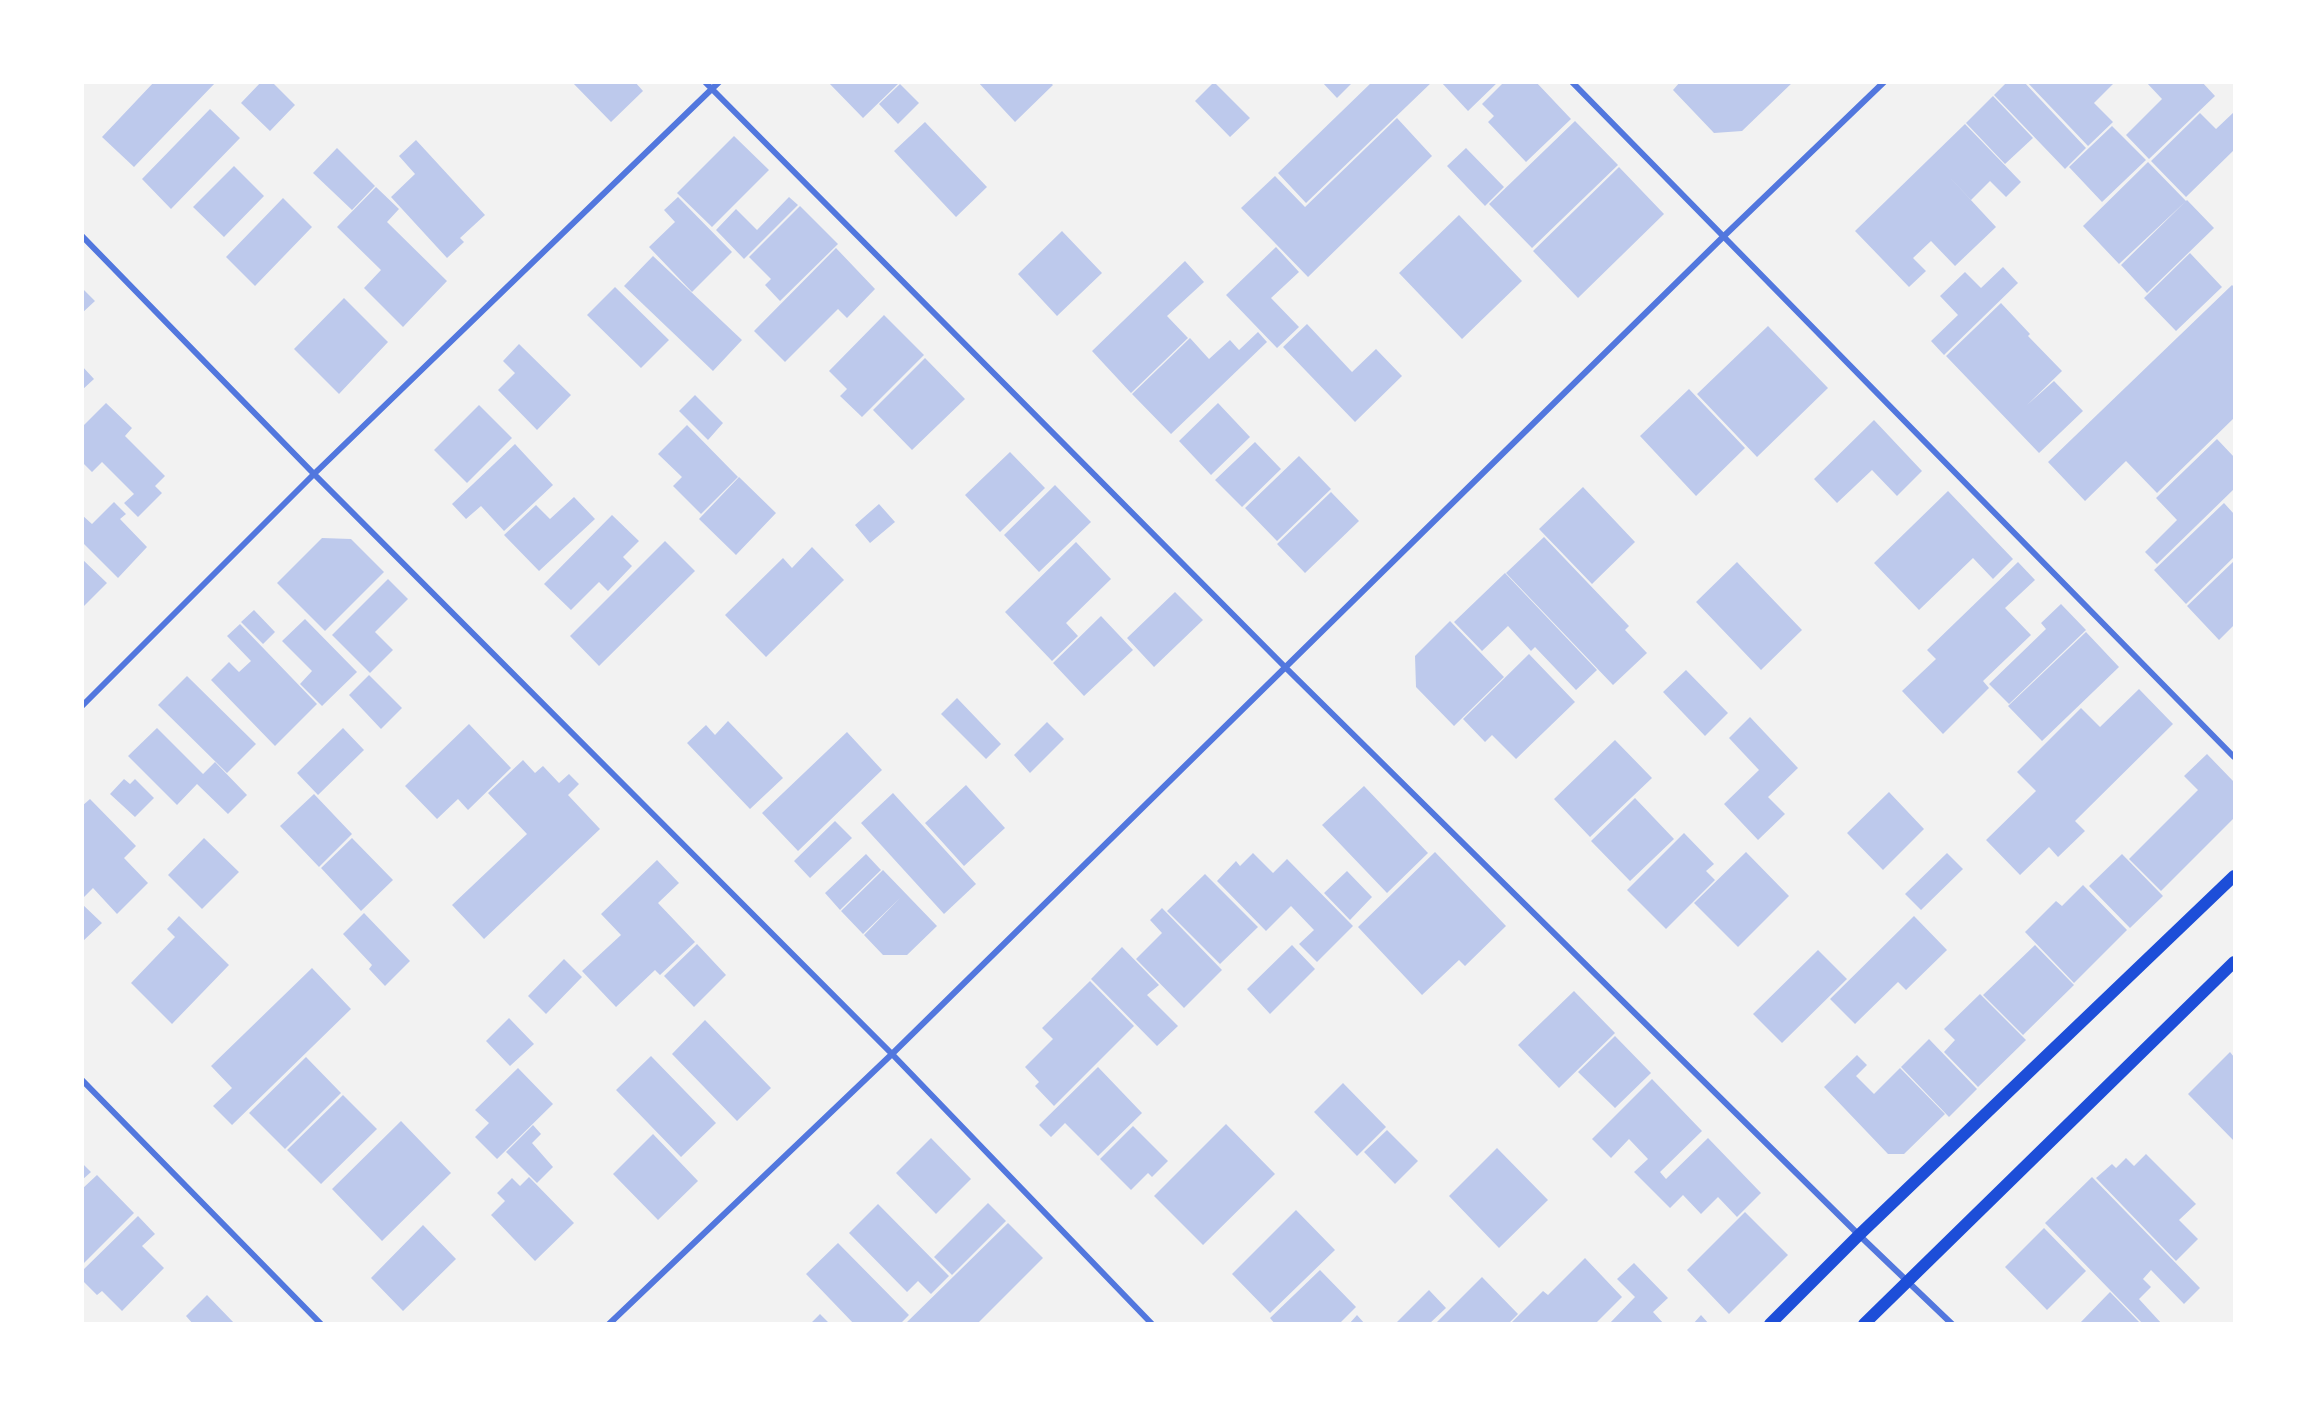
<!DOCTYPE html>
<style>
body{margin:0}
#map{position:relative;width:2317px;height:1406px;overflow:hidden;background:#f2f2f2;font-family:"Noto Sans",sans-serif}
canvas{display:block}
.frame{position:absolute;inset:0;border:84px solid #fff;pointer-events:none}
</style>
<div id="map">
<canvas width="2317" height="1406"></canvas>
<div class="frame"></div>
</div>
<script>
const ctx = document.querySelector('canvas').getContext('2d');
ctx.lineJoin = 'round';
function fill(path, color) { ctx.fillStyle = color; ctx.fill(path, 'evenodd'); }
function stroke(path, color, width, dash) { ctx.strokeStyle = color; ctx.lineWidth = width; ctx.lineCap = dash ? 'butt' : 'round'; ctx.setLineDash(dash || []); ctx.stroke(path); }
fill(new Path2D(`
 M154 82H216L134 167 102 137Z
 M261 82H272L295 105 270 131 241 103Z
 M572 82H635L643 91 611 122Z
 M828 82H900L863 118Z
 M978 82H1050L1053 85 1015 122Z
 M1214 82 1250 118 1230 137 1195 101Z
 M1322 82H1353L1337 98Z
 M1372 82H1432L1306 203 1278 173Z
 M1441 82H1498L1468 111Z
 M1504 82H1536L1571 119 1526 162 1488 122 1494 116 1482 104Z
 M1680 82H1793L1742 131 1714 133 1673 90Z
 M2007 82H2024L2086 148 2065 169 1994 95Z
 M2027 82H2115L2094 103 2113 122 2088 146Z
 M2146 82H2202L2215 96 2149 159 2126 135 2162 99Z
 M900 84 919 103 898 124 879 104Z
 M1993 96 2033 138 2005 164 1966 123Z
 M210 109 240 138 171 209 142 179Z
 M2234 112V150L2186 197 2151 161 2200 113 2216 129Z
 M1397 118 1432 156 1308 277 1241 208 1275 176 1305 207Z
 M1575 121 1618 165 1532 248 1489 204Z
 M925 122 987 187 956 217 894 151Z
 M1965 124 2021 182 2006 197 1990 181 1971 200 1942 169 1996 227 1955 266 1931 241 1913 258 1926 271 1909 287 1855 231Z
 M2112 126 2146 160 2102 202 2069 167Z
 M734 136 769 170 712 227 677 193Z
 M416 140 485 215 460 238 464 242 447 258 391 197 415 174 399 156Z
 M337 148 375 186 352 210 313 173Z
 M1466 148 1504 187 1485 206 1447 166Z
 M2148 162 2186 201 2119 264 2083 226Z
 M234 166 264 196 224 237 193 207Z
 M1619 167 1664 214 1578 298 1533 251Z
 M376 187 399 209 387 222 447 281 403 327 364 288 381 270 337 227Z
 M678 197 732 252 692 292 649 247 675 222 664 210Z
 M789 197 798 205 744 259 716 230 736 209 757 230Z
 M283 198 312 227 255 286 226 257Z
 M2187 200 2214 228 2147 293 2121 265Z
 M800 206 838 244 780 301 765 285 771 279 749 257Z
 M1459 215 1522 281 1462 339 1399 273Z
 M1062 231 1102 273 1057 316 1018 274Z
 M1276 247 1299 272 1271 298 1299 327 1277 348 1226 295Z
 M836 248 875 289 847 318 838 309 785 362 754 331Z
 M2190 253 2222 287 2176 331 2144 298Z
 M653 256 742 340 713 371 624 286Z
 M1185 261 1204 282 1167 316 1188 338 1131 393 1092 351Z
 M2003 267 2018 283 1944 355 1931 341 1958 315 1940 296 1965 272 1981 288Z
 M2232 285 2234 287V418L2157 493 2126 461 2085 501 2048 462Z
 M615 287 669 340 641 368 587 315Z
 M82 288 95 301 82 313Z
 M344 298 388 342 339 394 294 349Z
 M2001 303 2030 334 2028 336 2062 371 2027 405 2054 381 2083 411 2039 453 1946 356Z
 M884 315 924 355 862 417 840 396 847 389 829 371Z
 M1307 324 1352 372 1376 349 1402 376 1355 422 1283 347Z
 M1768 326 1828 388 1757 457 1697 394Z
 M1258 332 1267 342 1171 434 1132 394 1190 338 1209 359 1230 340 1239 350Z
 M519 344 571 395 537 430 498 390 515 373 503 361Z
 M925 358 965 399 912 450 873 410Z
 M82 366 94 379 82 390Z
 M1689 389 1745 448 1696 496 1640 436Z
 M695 395 723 423 708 440 679 411Z
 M106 403 132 428 125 436 165 476 155 486 162 493 138 517 124 503 134 494 102 462 92 472 82 462V427Z
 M1218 403 1250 437 1211 475 1179 441Z
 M479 405 512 438 467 483 434 450Z
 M1874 420 1922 471 1897 496 1872 470 1837 503 1814 479Z
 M687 425 738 477 701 514 673 486 682 477 658 454Z
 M2217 439 2234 457V489L2157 564 2145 552 2177 520 2156 498Z
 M1255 442 1281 469 1242 507 1215 480Z
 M515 444 553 485 504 531 481 506 466 519 452 504Z
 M1010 452 1045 488 1000 532 965 495Z
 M1299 456 1331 489 1277 541 1245 508Z
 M739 477 776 513 736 555 699 519Z
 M1055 485 1091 522 1039 572 1004 535Z
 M1583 487 1635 542 1592 584 1539 529Z
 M1948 491 2013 559 1993 579 1973 558 1919 610 1874 563Z
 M1331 492 1359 521 1305 573 1277 544Z
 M574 497 595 519 539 571 504 535 536 505 550 519Z
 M114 502 126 514 120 519 147 547 118 578 82 542V515L92 524Z
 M2224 503 2234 514V557L2186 604 2154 570Z
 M879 504 895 522 870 543 855 525Z
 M612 515 639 541 623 557 632 566 608 591 599 582 571 610 544 584Z
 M1544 537 1629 626 1625 630 1647 653 1613 685 1506 573Z
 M322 538 351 539 384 572 325 631 277 583Z
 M665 541 695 571 599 666 570 636Z
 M1076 542 1111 579 1066 623 1078 636 1052 661 1005 612Z
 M812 547 844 580 766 657 725 615 783 558 792 568Z
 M82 559 107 583 82 608Z
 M2234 561V625L2219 640 2187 606Z
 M1737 562 1802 630 1761 670 1696 602Z
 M2018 562 2035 580 2005 608 2031 635 1983 681 1989 688 1943 734 1902 691 1936 659 1927 650Z
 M1505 573 1597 670 1576 690 1535 647 1531 651 1508 626 1482 651 1454 622Z
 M388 579 408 599 375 632 393 650 370 673 332 635Z
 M1175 592 1203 620 1154 667 1127 638Z
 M2061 604 2086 630 2009 704 1989 684 2046 629 2041 623Z
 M254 610 275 632 263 644 241 622Z
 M1101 616 1133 650 1084 696 1053 663Z
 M305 619 357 672 322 706 300 684 312 671 282 641Z
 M1450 621 1504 677 1454 726 1416 687 1415 656Z
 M240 624 317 704 275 746 211 680 229 662 239 672 251 661 227 636Z
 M2086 632 2119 667 2042 741 2008 706Z
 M1529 654 1575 702 1516 759 1492 735 1485 742 1463 719Z
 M1686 670 1728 713 1705 736 1663 692Z
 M369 675 402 708 381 729 349 695Z
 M187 676 256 744 227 773 158 705Z
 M2139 689 2173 724 2075 821 2085 831 2058 857 2049 847 2020 875 1986 840 2036 791 2017 772 2081 708 2100 727Z
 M957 698 1001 744 986 759 941 714Z
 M1750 717 1798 768 1768 797 1785 814 1758 840 1724 804 1759 770 1729 738Z
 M728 721 783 778 750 809 687 743 706 725 715 735Z
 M1047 722 1064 739 1030 773 1014 755Z
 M469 724 511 768 468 810 458 799 437 819 405 786Z
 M157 728 203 774 215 762 247 795 228 814 197 784 177 805 128 756Z
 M343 728 364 750 318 795 297 773Z
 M847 732 882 770 798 851 762 813Z
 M1615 740 1652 778 1590 837 1554 799Z
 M2207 754 2234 782V818L2161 891 2129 859 2198 790 2184 776Z
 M523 760 535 773 543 766 559 783 569 774 579 784 568 795 600 829 484 939 452 905 527 834 488 793Z
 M124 779 130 784 135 779 154 798 135 817 110 794Z
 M966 785 1005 828 964 866 925 823Z
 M1364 786 1428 853 1387 893 1322 825Z
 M1889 792 1924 829 1883 870 1847 833Z
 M893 793 976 884 944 914 861 823Z
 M314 794 352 834 319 867 280 826Z
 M1635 798 1674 839 1630 881 1591 841Z
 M90 799 136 846 124 858 148 883 117 914 93 888 82 899V806Z
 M835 821 852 838 810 878 794 861Z
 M1684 833 1714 864 1706 871 1715 880 1666 929 1627 890Z
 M204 838 239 872 202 909 168 875Z
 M352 838 393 880 361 911 321 868Z
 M1435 852 1506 926 1465 966 1459 960 1422 995 1358 927Z
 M1746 852 1789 896 1738 947 1694 903Z
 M1253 853 1273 873 1287 859 1353 926 1317 962 1299 944 1314 930 1291 906 1266 931 1217 881 1236 861 1240 866Z
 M1947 853 1963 869 1921 910 1905 894Z
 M866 854 881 870 840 910 825 893Z
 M2122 854 2163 896 2130 928 2089 886Z
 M657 860 679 883 658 903 695 942 660 975 655 970 616 1007 582 971 621 935 601 914Z
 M883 870 937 926 907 955H883L864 935 900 898 863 934 841 911Z
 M1347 871 1372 897 1350 920 1324 893Z
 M1205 874 1258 927 1220 964 1167 911Z
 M2083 885 2127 930 2074 983 2025 932 2056 901 2062 906Z
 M82 904 102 923 82 942Z
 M1162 908 1222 970 1184 1008 1136 959 1162 933 1150 920Z
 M364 913 410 961 385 986 369 969 372 965 343 934Z
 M179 916 229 965 172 1024 131 983 175 937 167 929Z
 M1914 916 1947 950 1906 990 1898 982 1855 1024 1830 999Z
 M697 944 726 975 694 1007 664 976Z
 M1292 945 1315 969 1270 1014 1247 989Z
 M2035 945 2074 985 2023 1035 1983 995Z
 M1122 947 1159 985 1147 995 1178 1026 1157 1046 1091 979Z
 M1818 950 1847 979 1782 1043 1753 1014Z
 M564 959 582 977 546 1014 528 996Z
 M312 968 351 1009 232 1125 213 1106 232 1088 211 1066Z
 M1090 981 1134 1026 1054 1106 1035 1086 1039 1082 1025 1067 1053 1039 1042 1028Z
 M1574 991 1615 1033 1559 1088 1518 1045Z
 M1980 994 2026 1040 1978 1087 1944 1052 1955 1040 1944 1029Z
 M509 1018 534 1044 510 1066 486 1041Z
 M705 1020 771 1088 737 1121 672 1054Z
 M1615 1036 1651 1073 1615 1108 1578 1072Z
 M1929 1039 1977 1089 1949 1117 1901 1067Z
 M2230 1052 2234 1057V1141L2188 1094Z
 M1857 1055 1867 1065 1856 1076 1874 1094 1900 1068 1945 1114 1904 1154H1888L1824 1087Z
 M651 1056 716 1123 681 1157 616 1090Z
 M306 1057 341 1093 285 1149 249 1113Z
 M1098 1067 1142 1113 1098 1156 1065 1123 1051 1137 1039 1125Z
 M518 1068 553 1104 497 1159 475 1137 489 1123 475 1110Z
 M1652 1079 1702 1131 1660 1172 1666 1179 1708 1138 1761 1193 1737 1217 1718 1197 1701 1214 1683 1195 1670 1208 1634 1172 1648 1159 1629 1139 1611 1158 1592 1139Z
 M1343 1083 1386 1127 1357 1156 1314 1112Z
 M343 1095 377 1129 321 1184 287 1150Z
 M401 1121 451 1173 382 1241 332 1189Z
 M1226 1124 1275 1174 1203 1245 1154 1196Z
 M533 1125 541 1134 532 1143 553 1167 537 1183 506 1152Z
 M1133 1126 1168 1161 1152 1177 1148 1173 1131 1190 1100 1159Z
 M1387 1130 1418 1161 1395 1184 1364 1152Z
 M653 1134 698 1181 658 1220 613 1174Z
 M931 1138 971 1179 936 1214 896 1173Z
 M1497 1148 1548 1200 1499 1248 1449 1196Z
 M2146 1154 2196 1204 2179 1220 2198 1239 2176 1261 2096 1178 2112 1164 2116 1168 2126 1158 2134 1166Z
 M82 1163 91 1172 82 1180Z
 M97 1175 134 1213 82 1265V1189Z
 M529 1177 574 1223 535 1261 491 1215 505 1201 497 1193 512 1178 520 1186Z
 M2092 1177 2200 1288 2184 1304 2151 1270 2143 1279 2151 1287 2139 1299 2162 1324H2143L2045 1223Z
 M988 1203 1006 1221 952 1275 934 1257Z
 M878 1204 949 1276 931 1294 918 1281 907 1292 849 1233Z
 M1296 1210 1335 1250 1270 1313 1232 1274Z
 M1745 1212 1788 1255 1729 1314 1687 1270Z
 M138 1216 155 1234 142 1246 164 1268 122 1311 102 1291 97 1295 82 1280V1271Z
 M1008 1223 1043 1258 977 1324H905Z
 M423 1225 456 1259 403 1311 371 1278Z
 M2044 1228 2086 1271 2047 1310 2005 1267Z
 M838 1243 909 1315 900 1324H854L806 1274Z
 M1585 1258 1622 1297 1595 1324H1510L1543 1291 1548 1295Z
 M1634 1263 1668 1298 1653 1312 1664 1324H1609L1635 1297 1617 1279Z
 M1320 1270 1356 1307 1339 1324H1275L1270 1318Z
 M1482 1277 1518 1314 1508 1324H1435Z
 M1429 1290 1446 1308 1429 1324H1395Z
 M2110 1292 2141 1324H2079Z
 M207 1295 235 1324H193L186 1316Z
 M820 1314 830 1324H810Z
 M1357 1315 1365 1324H1349Z
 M1701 1315 1709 1324H1693Z`), '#bdc9ec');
stroke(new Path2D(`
 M705 82 1286 668 1859 1235 1952 1324
 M1572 82 2234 757
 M82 236 314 474 892 1054 1152 1324
 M82 706 314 474 719 82
 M82 1080 321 1324
 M609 1324 892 1054 1724 236 1884 82`), '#5277de', 6);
stroke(new Path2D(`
 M1770 1324 1859 1235 2234 876
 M1864 1324 2234 962`), '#1d4ed8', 12);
</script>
